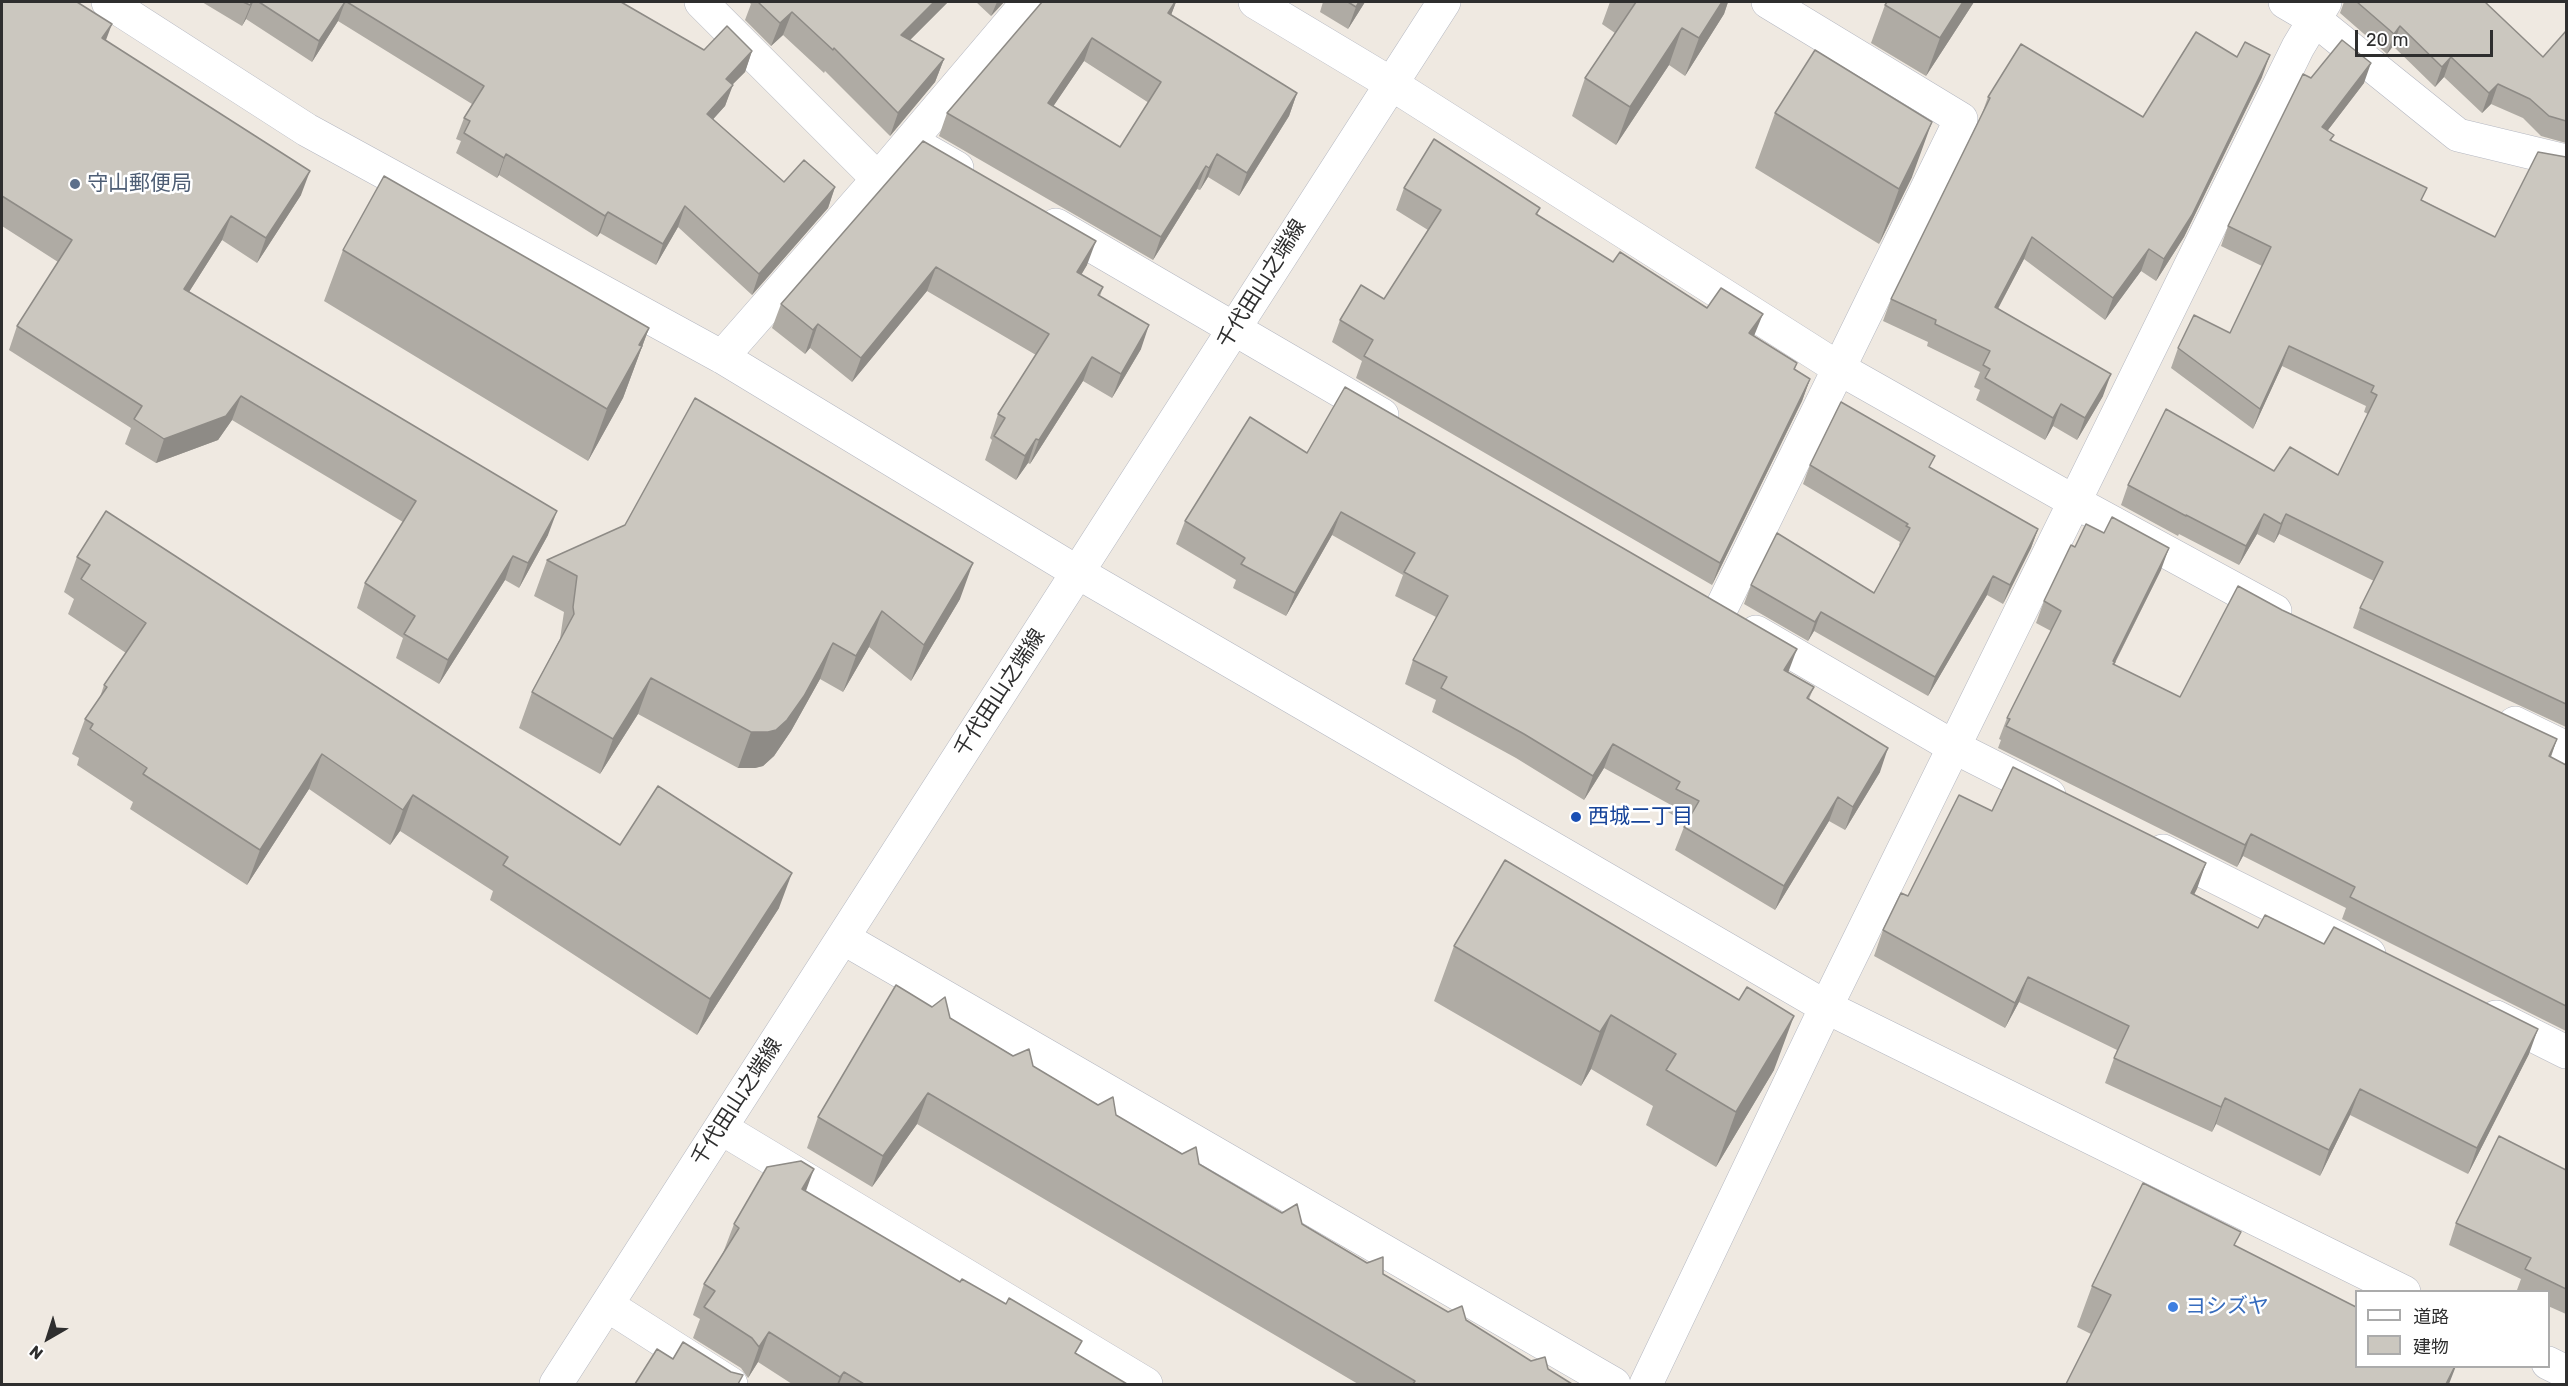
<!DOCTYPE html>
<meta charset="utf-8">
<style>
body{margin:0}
#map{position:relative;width:2568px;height:1386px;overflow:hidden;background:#efe9e1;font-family:Rubik,"Noto Sans JP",sans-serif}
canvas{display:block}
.frame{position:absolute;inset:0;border:3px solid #2e2e2e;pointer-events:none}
.legend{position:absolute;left:2355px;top:1290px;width:195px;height:78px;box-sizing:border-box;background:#fff;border:2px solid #ababab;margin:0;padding:8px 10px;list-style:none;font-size:18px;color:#2e2e2e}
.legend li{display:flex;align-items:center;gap:12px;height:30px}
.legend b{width:30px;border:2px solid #ababab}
.north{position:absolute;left:18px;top:1308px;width:60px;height:60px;-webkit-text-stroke:4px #fff;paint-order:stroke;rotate:219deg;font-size:16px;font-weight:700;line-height:24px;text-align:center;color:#2e2e2e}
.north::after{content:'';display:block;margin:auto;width:21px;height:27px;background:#2e2e2e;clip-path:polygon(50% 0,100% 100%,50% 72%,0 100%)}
.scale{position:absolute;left:2355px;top:30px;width:138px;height:27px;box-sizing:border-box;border:3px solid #2e2e2e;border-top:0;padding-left:8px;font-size:18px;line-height:21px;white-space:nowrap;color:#2e2e2e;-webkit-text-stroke:4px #fff;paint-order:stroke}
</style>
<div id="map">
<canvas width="2568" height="1386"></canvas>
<div class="frame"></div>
<ul class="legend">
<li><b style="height:8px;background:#fff"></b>道路</li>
<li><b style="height:16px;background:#cbc7bf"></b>建物</li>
</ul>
<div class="north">N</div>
<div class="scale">20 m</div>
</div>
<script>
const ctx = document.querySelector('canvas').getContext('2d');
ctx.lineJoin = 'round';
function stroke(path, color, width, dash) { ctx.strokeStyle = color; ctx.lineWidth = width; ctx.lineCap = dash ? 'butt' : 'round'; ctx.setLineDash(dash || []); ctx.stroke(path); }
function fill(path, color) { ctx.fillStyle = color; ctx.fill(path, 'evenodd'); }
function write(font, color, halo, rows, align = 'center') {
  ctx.font = font + ' Rubik,"Noto Sans JP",sans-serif'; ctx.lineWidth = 5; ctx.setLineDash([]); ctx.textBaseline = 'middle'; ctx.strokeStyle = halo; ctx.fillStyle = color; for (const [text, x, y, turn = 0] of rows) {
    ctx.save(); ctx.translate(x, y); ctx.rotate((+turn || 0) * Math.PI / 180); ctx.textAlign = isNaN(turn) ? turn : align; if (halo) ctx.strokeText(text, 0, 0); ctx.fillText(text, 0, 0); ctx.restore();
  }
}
const minor = new Path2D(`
 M108 2 307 130 722 357 1077 572 1826 1007 2404 1292
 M701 2 878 179
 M1255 2 1390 83 1840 369 2075 502 2275 611
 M2285 2 2314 19 2458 135 2566 161
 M910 141 957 168
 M1056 225 1382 415
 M722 357 878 179 1028 2
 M1720 611 1961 119 1768 2
 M1756 632 1954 747 2049 795
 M2515 723 2566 748
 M2163 851 2369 954
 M843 938 1614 1384
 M2496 1017 2566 1052
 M721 1128 1146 1384
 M607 1305 731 1384
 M2548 1363 2566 1372
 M556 1384 1444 2
 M1646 1384 1826 1007 2298 47 2325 2`);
stroke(minor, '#b4b7c1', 34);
stroke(minor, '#fff', 33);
fill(new Path2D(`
 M2 2 106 40 301 195 257 263 222 240 189 292 548 535 519 588 505 580 439 684 396 658 403 638 357 608 365 583 403 522 232 420 218 440 156 463 125 444 131 428 9 350 17 326 58 262 2 226Z
 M202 2H621L704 50 752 51 745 72 732 85 725 106 713 119 784 182 835 187 828 208 752 295 678 227 656 265 600 233 597 237 499 175 497 178 456 153 461 141 456 139 464 118 472 104 338 21 312 62 246 19 242 26Z
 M749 2H948L910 40 944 59 935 82 890 136 825 71 824 73 783 35 771 46 745 20 751 4Z
 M976 2H1004L991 16Z
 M1042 2H1176L1171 15 1297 93 1289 116 1239 196 1208 177 1200 190 1197 189 1153 260 939 136 947 113ZM1084 61 1149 103 1120 147 1053 106Z
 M1323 2H1365L1348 29 1320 12Z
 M1610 2H1728L1724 14 1685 76 1669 65 1616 145 1572 116 1585 78 1615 33 1602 24Z
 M1887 2H1974L1926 76 1871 43 1885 5Z
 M2344 2H2485L2543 57 2566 31V143L2541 136 2523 118 2491 104 2482 113 2444 77 2435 87 2393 46 2387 54 2340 13Z
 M2262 77 2184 237 2156 281 2141 271 2105 320 2024 259 1998 309 2103 396 2077 440 2053 426 2045 440 1976 400 1980 390 1974 387 1980 372 1927 346 1928 342 1883 321 1891 299 1980 119 1988 97 2143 117Z
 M2311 78 2364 83 2328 130 2332 141 2422 200 2495 237 2566 157V727L2353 628 2360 608 2374 581 2279 534 2274 543 2257 534 2239 565 2179 534 2178 536 2121 505 2128 485 2274 471 2338 475 2368 414 2364 412 2366 406 2282 366 2253 429 2171 368 2178 348 2230 333 2262 266 2221 246 2228 226Z
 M1775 113 1912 177 1879 244 1755 168Z
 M923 141 1087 265 1081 274 1103 287 1100 296 1141 349 1112 398 1083 381 1030 464 1028 463 1016 480 985 460 992 440 990 438 998 414 1036 355 927 291 852 382 810 348 805 354 772 328 781 304Z
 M1404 188 1540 208 1537 215 1613 262 1707 308 1754 336 1797 363 1795 369 1810 379 1802 401 1712 585 1356 378 1362 361 1332 342 1340 320 1384 299 1428 230 1396 210Z
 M343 250 649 328 623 398 588 461 324 301Z
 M1307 453 1788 673 1814 687 1809 699 1880 772 1845 830 1829 821 1775 910 1675 850 1684 827 1686 823 1668 812 1671 805 1604 768 1584 800 1516 758 1432 712 1436 700 1405 684 1413 660 1436 617 1395 596 1403 575 1332 535 1286 616 1233 588 1236 580 1176 544 1185 521Z
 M1810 465 1931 468 2038 529 2031 548 2003 604 1987 595 1928 696 1814 631 1808 641 1744 604 1751 585 1874 593 1900 546 1899 545 1900 542 1803 484Z
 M2075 547 2161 570 2114 665 2180 697 2282 610 2557 739 2551 757 2566 765V1031L2342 919 2346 908 2243 856 2237 867 1998 748 2001 740 1999 739 2007 718 2051 631 2036 623 2044 601Z
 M77 557 620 845 779 908 697 1035 490 900 493 891 400 831 390 845 309 789 247 885 130 809 133 802 77 765 79 758 72 754 85 719 100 697 104 685 126 653 68 614 74 599 64 592Z
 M547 560 960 599 911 681 869 647 843 692 820 679 791 731 774 756 763 766 755 768H738L638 714 600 774 519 728 532 692 560 639 564 612 534 596Z
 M1992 811 2206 863 2194 894 2258 928 2529 1054 2468 1174 2350 1115 2320 1176 2216 1124 2212 1132 2105 1083 2117 1050 2019 1002 2005 1028 1874 956 1883 930 1908 896Z
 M1454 946 1774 1070 1716 1167 1646 1125 1653 1106 1591 1069 1581 1086 1434 1001Z
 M950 1018 1013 1056 1033 1066 1098 1105 1116 1115 1383 1274 1448 1312 1466 1320 1531 1361 1548 1369 1572 1384H1358L917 1124 872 1187 807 1148 818 1117Z
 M2566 1170V1314L2548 1306V1292H2520L2517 1290 2521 1279 2449 1245 2456 1223Z
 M806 1192 1077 1354 1127 1384H792L758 1362 748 1378 741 1368 693 1338 700 1319 693 1315 704 1284 723 1253 734 1224Z
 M2236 1246 2091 1334 2077 1327 2092 1286Z`), '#afaba4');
fill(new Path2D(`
 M252 2H253L246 19 242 26Z
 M345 2 338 21 312 62 319 41Z
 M934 2H948L892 58 901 35Z
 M997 2H1004L991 16Z
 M1176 2 1168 23V13Z
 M1359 2H1365L1348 29 1356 7Z
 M1722 2H1728L1724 14 1685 76 1699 38Z
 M1963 2H1974L1926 76 1940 38Z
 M792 12 783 35 771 46 780 23Z
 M112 24 103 48 102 38Z
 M2400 26 2393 46 2387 54 2394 34Z
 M1682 28 1669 65 1616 145 1630 107Z
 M1092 38 1084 61 1040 126 1048 103Z
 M752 51 745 72 718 99 726 79Z
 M2270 55 2262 77 2184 237 2156 281 2164 259Z
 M2451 57 2444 77 2435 87 2442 67Z
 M944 59 935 82 890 136 898 113Z
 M2371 63 2364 83 2315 147 2322 127Z
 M2498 84 2491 104 2482 113 2489 93Z
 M733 85 725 106 699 135 707 114Z
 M1297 93 1289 116 1239 196 1247 173Z
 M1932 122 1912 177 1879 244 1899 189Z
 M506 154 499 175 497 178 504 158Z
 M1217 154 1208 177 1200 190 1209 168Z
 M1206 166 1197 189 1153 260 1161 237Z
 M310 171 301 195 257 263 266 238Z
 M835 187 828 208 752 295 759 274Z
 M685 206 678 227 656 265 663 244Z
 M608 212 600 233 597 237 605 216Z
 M231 216 222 240 175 314 184 289Z
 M2032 237 2024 259 1987 329 1995 307Z
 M1096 241 1087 265 1069 296 1077 272Z
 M2149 249 2141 271 2105 320 2113 298Z
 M936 267 927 291 852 382 861 358Z
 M1763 314 1754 336 1749 333Z
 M818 324 810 348 805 354 813 330Z
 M1149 325 1141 349 1112 398 1121 374Z
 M649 328 623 398 588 461 607 409 639 345Z
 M2289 346 2282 366 2253 429 2260 409Z
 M1092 357 1083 381 1030 464 1039 440Z
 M2111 374 2103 396 2077 440 2085 418Z
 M1810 379 1802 401 1712 585 1720 563Z
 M241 396 232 420 218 440 156 463 164 439Z
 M2061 404 2053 426 2045 440 2053 418Z
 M1036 439 1028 463 1016 480 1025 456Z
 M557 511 548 535 519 588 528 563Z
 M1341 512 1332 535 1286 616 1295 593Z
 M2264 514 2257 534 2239 565 2246 546Z
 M2286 514 2279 534 2274 543 2281 524Z
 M2038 529 2031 548 2003 604 2010 585Z
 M2169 548 2161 570 2114 664 2113 661Z
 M513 556 505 580 439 684 448 660Z
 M973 563 960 599 911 681 924 645Z
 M1993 576 1987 595 1928 696 1935 677Z
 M882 611 869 647 843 692 856 656Z
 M1821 612 1814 631 1808 641 1815 622Z
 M833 643 820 679 791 731 774 756 763 766 755 768H738L751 732Z
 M1797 649 1788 673 1775 694 1784 670Z
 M651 678 638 714 600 774 613 739Z
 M2557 739 2549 761V756Z
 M1613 744 1604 768 1584 800 1593 776Z
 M1888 748 1880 772 1845 830 1853 807Z
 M322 754 309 789 247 885 260 850Z
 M413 795 400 831 390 845 403 810Z
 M1838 797 1829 821 1775 910 1784 886Z
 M2251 834 2243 856 2237 867 2245 845Z
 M2206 863 2197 889 2182 918 2191 893Z
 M792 873 779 908 697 1035 710 999Z
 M2028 977 2019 1002 2005 1028 2015 1003Z
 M1611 1015 1591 1069 1581 1086 1600 1032Z
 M1794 1016 1774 1070 1716 1167 1736 1112Z
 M2538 1029 2529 1054 2468 1174 2477 1148Z
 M2360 1089 2350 1115 2320 1176 2329 1150Z
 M928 1093 917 1124 872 1187 883 1156Z
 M2225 1098 2216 1124 2212 1132 2221 1107Z
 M814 1169 803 1199 802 1189Z
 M769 1332 758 1362 748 1378 759 1347Z
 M2455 1366H2456L2449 1384H2446Z
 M844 1372 839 1384H837L840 1377Z`), '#8e8b86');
const building = new Path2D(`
 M2 2H77L112 24 102 38 310 171 266 238 231 216 184 289 557 511 528 563 513 556 448 660 404 634 415 616 365 583 416 501 241 396 226 416 164 439 134 419 142 406 17 326 72 240 2 196Z
 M243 2H252L250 5Z
 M259 2H345L319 41Z
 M347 2H621L704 50 727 26 752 51 726 79 733 85 707 114 784 182 804 160 835 187 759 274 685 206 663 244 608 212 605 216 506 154 504 158 464 133 470 121 464 118 484 86Z
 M758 2H934L901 35 944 59 898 113 834 48 833 50 792 12 780 23Z
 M1042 2H1175L1168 13 1297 93 1247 173 1217 154 1209 168 1206 166 1161 237 947 113ZM1092 38 1161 82 1120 147 1048 103Z
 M1348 2H1359L1356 7Z
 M1636 2H1722L1699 38 1682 28 1630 107 1585 78Z
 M1887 2H1963L1940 38 1885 5Z
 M2357 2H2485L2543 57 2566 31V121L2549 116 2530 99 2498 84 2489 93 2451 57 2442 67 2400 26 2394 34Z
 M2196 32 2237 57 2245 42 2270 55 2192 215 2164 259 2149 249 2113 298 2032 237 1995 307 2111 374 2085 418 2061 404 2053 418 1985 378 1990 369 1983 365 1990 351 1935 324 1936 320 1891 299 1990 98 1988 97 2021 44 2143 117Z
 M2342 40 2371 63 2322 127 2334 135 2330 140 2427 188 2421 200 2495 237 2538 152 2566 157V704L2360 608 2383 562 2286 514 2281 524 2264 514 2246 546 2186 515V516L2128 485 2166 409 2274 471 2290 447 2338 475 2377 395 2371 392 2374 386 2289 346 2260 409 2178 348 2194 315 2230 333 2271 247 2228 226 2303 74 2311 78Z
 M1815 50 1932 122 1899 189 1775 113Z
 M1434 139 1540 208 1536 214 1613 262 1620 252 1707 308 1721 288 1763 314 1749 333 1797 363 1794 369 1810 379 1720 563 1364 356 1373 340 1340 320 1361 285 1384 299 1441 210 1404 188Z
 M923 141 1096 241 1077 272 1103 287 1098 295 1149 325 1121 374 1092 357 1039 440 1036 439 1025 456 994 436 1005 418 998 414 1049 334 936 267 861 358 818 324 813 330 781 304Z
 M384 176 649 328 639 345 642 346 607 409 343 250Z
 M1345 387 1797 649 1784 670 1814 687 1807 698 1888 748 1853 807 1838 797 1784 886 1684 827 1699 801 1676 789 1680 782 1613 744 1593 776 1524 734 1441 688 1447 677 1413 660 1448 596 1404 572 1415 553 1341 512 1295 593 1241 564 1245 558 1185 521 1250 417 1307 453Z
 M695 398 973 563 924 645 882 611 856 656 833 643 804 696 787 720 776 730 768 732H751L651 678 613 739 532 692 574 614 573 607 577 576 547 560 625 525Z
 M1841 402 1935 456 1929 467 2038 529 2010 585 1993 576 1935 677 1821 612 1815 622 1751 585 1777 533 1874 593 1910 528 1906 526 1908 524 1810 465Z
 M106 511 620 845 658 786 792 873 710 999 503 865 508 857 413 795 403 810 322 754 260 850 143 774 147 768 90 729 93 724 85 719 107 687 104 685 146 623 81 579 90 565 77 557Z
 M2112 517 2169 548 2113 661 2115 662 2113 664 2180 697 2238 586 2282 610 2557 739 2549 756 2566 765V1006L2350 897 2355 887 2251 834 2245 845 2006 726 2010 719 2007 718 2061 611 2044 601 2071 545 2075 547 2086 524 2104 533Z
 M2013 767 2206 863 2191 893 2258 928 2265 915 2324 944 2334 927 2538 1029 2477 1148 2360 1089 2329 1150 2225 1098 2221 1107 2114 1058 2129 1026 2028 977 2015 1003 1883 930 1901 893 1908 896 1959 795 1992 811Z
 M1505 860 1739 1000 1747 987 1794 1016 1736 1112 1666 1070 1676 1054 1611 1015 1600 1032 1454 946Z
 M896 985 932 1007 945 997 950 1018 1013 1056 1029 1049 1033 1066 1098 1105 1113 1097 1116 1115 1182 1154 1196 1147 1199 1164 1282 1213 1297 1204 1302 1224 1367 1263 1383 1257V1274L1448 1312 1462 1306 1466 1320 1531 1361 1545 1357 1548 1369 1572 1384H1413L1415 1381 928 1093 883 1156 818 1117Z
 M2499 1136 2566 1170V1289L2525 1269 2531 1258 2456 1223Z
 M801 1161 814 1169 802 1189 960 1282 962 1279 1006 1304 1009 1298 1082 1341 1075 1353 1127 1384H864L844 1372 840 1377 769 1332 759 1347 752 1338 704 1307 715 1291 704 1284 739 1228 734 1224 767 1167Z
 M2143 1183 2241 1232 2234 1245 2356 1307V1366H2455L2446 1384H2066L2111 1295 2092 1286Z
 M683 1342 731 1372 743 1375 738 1384H635L657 1349 673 1359Z`);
fill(building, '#cbc7bf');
stroke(building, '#8e8b86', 1.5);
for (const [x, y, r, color] of [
 [75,184,6,"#5c6f8a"],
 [1576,817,6,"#1a4fb4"],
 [2173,1307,6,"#3f7fe0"]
]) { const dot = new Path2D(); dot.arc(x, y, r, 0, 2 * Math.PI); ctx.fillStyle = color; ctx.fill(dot); stroke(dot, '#fff', 2); }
write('21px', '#4e5e75', '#fff', [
 ["守山郵便局",87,184]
], 'left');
write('21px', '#2e2e2e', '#fff', [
 ["千代田山之端線",1262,284,-58],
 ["千代田山之端線",1000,693,-57],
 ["千代田山之端線",737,1102,-57]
]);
write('21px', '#164399', '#fff', [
 ["西城二丁目",1588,817]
], 'left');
write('21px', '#366cbe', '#fff', [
 ["ヨシズヤ",2185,1307]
], 'left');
</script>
